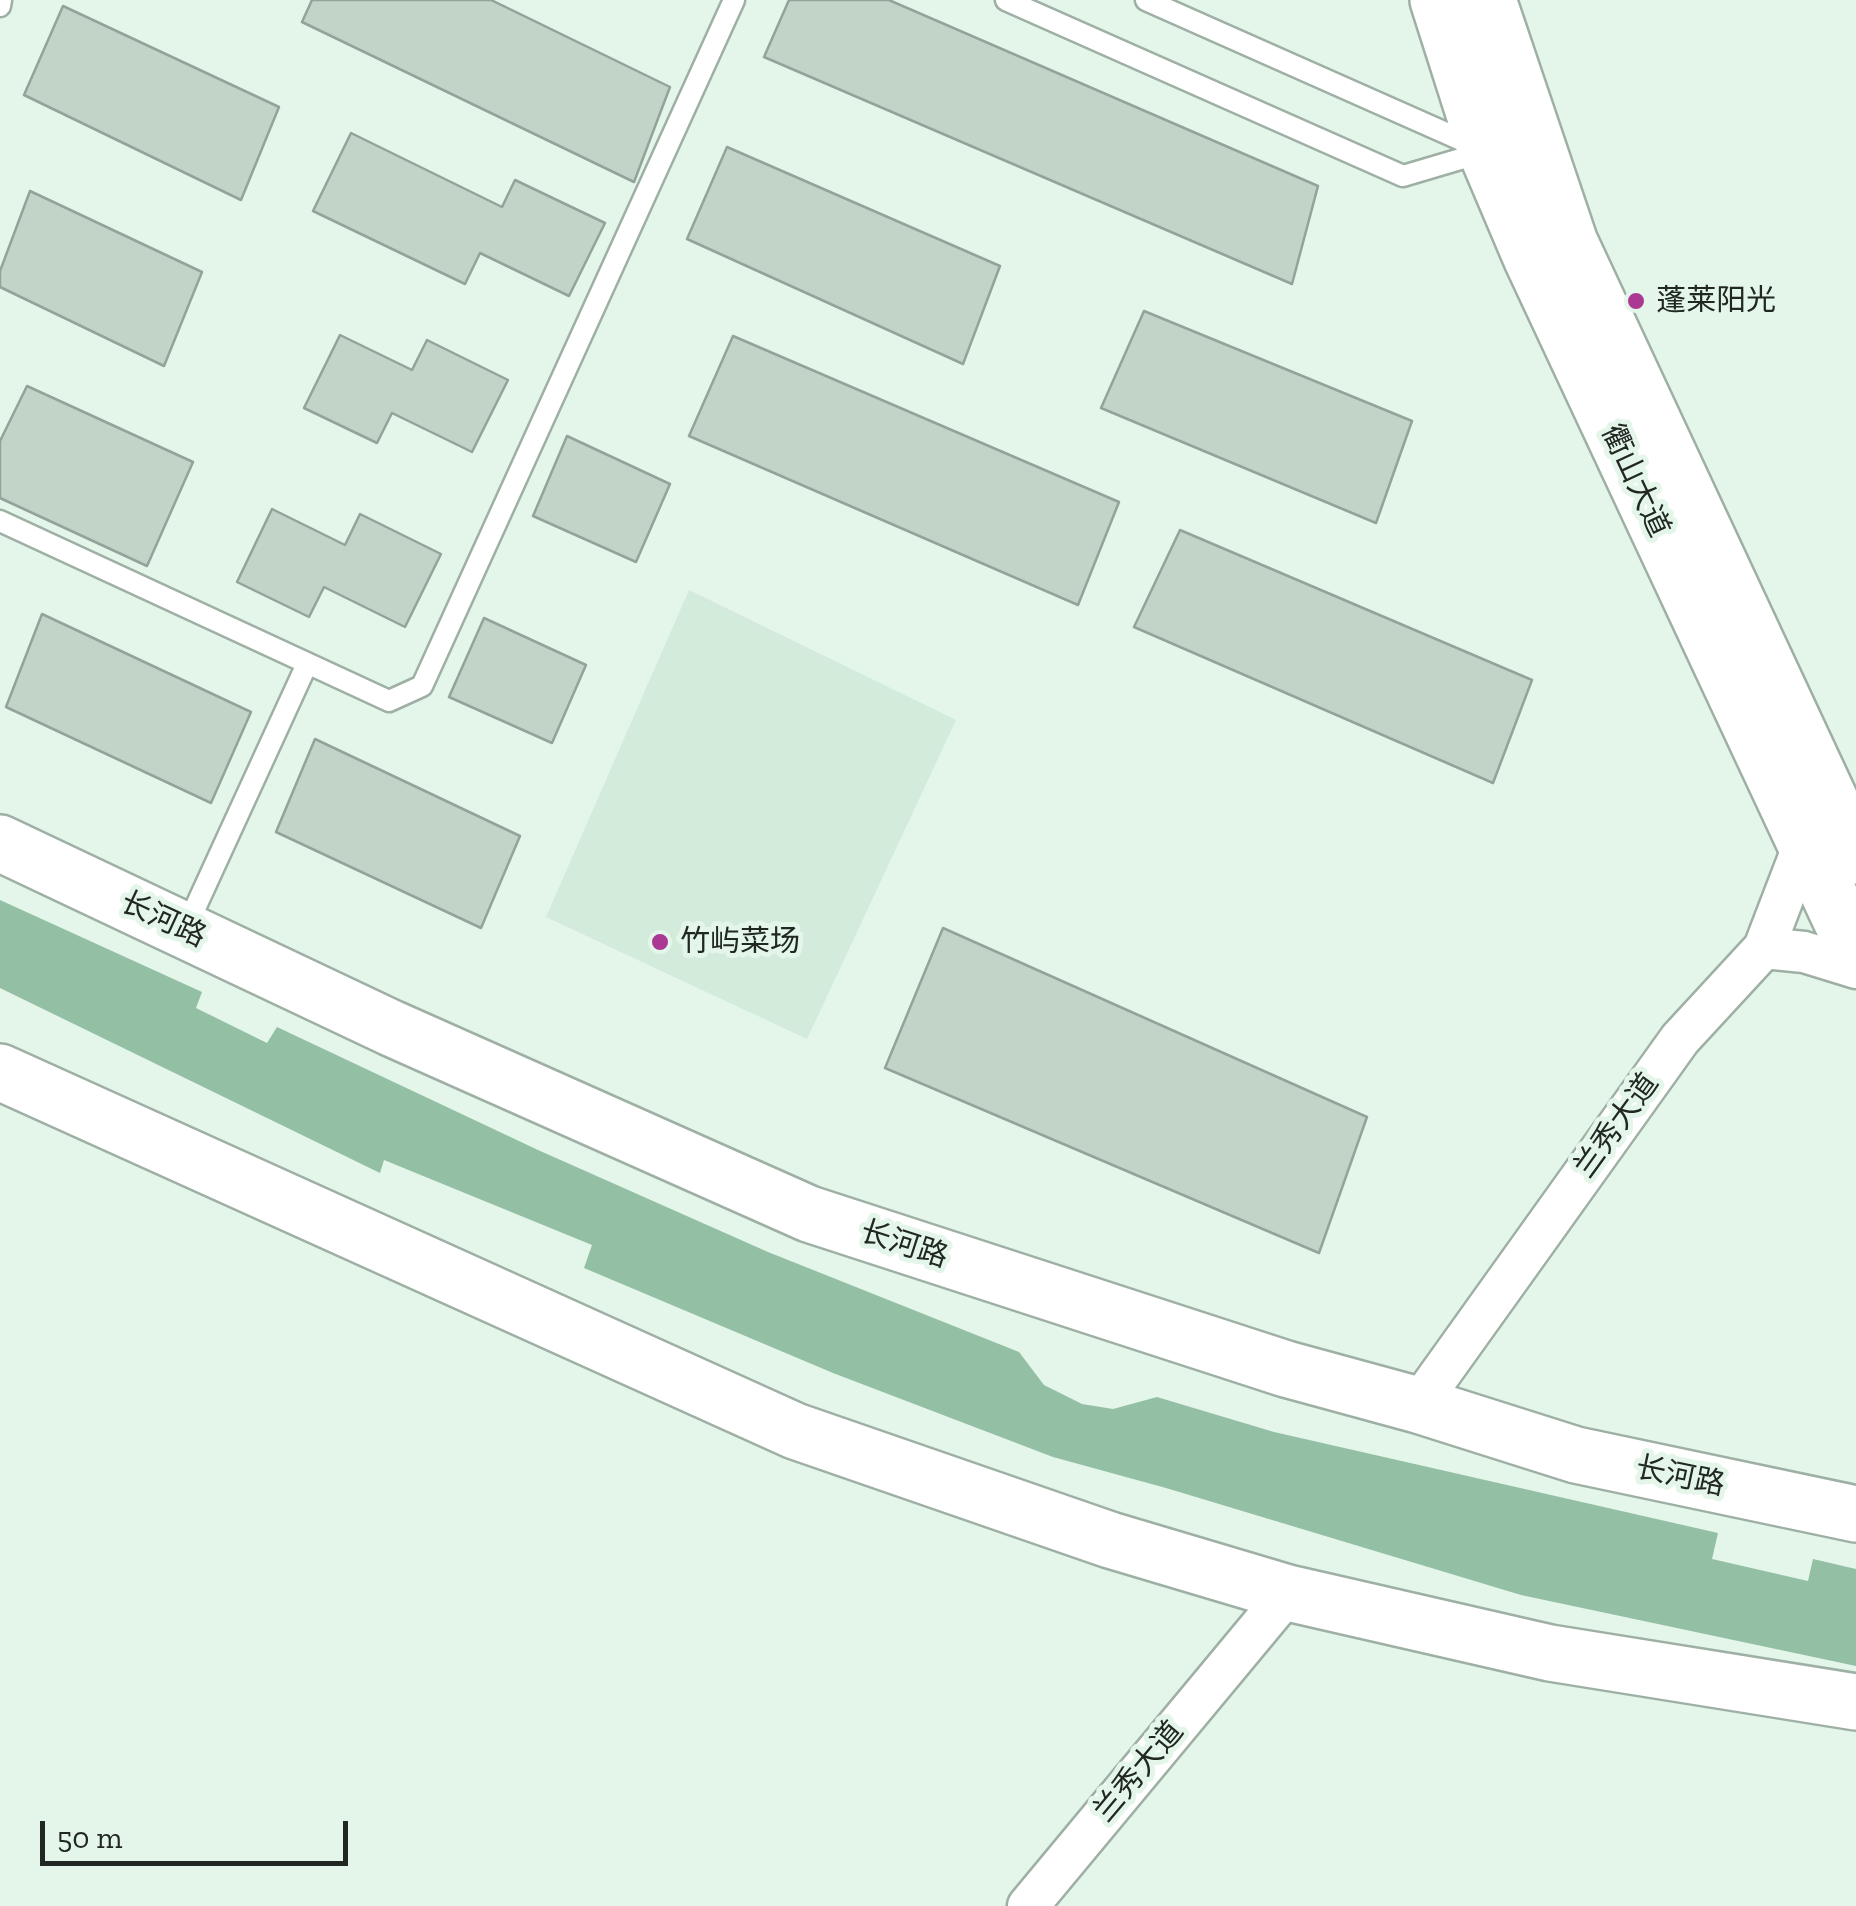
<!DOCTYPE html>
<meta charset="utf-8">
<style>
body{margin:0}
#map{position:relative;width:1856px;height:1906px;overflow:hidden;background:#e4f5ea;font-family:"Zilla Slab",serif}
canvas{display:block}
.scale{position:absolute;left:40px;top:1821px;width:308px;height:45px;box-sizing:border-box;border:5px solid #212723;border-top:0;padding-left:12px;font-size:30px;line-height:35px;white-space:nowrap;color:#212723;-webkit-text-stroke:8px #e4f5ea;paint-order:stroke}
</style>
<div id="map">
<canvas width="1856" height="1906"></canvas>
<div class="scale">50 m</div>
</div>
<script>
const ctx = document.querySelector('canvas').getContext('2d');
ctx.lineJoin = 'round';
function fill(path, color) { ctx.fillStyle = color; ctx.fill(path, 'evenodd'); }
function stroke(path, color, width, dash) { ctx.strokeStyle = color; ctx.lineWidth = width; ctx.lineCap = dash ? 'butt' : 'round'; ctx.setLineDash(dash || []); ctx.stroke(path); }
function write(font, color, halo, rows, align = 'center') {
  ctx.font = font + ' "Zilla Slab","Noto Sans SC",serif'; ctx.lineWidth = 10; ctx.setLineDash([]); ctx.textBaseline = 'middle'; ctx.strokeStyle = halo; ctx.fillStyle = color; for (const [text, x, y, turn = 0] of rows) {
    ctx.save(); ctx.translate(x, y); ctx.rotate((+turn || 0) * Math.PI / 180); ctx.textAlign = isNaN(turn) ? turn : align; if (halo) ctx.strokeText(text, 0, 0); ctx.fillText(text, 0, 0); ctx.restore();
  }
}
fill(new Path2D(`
 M689 590 956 720 807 1039 546 917Z`), '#d2ebdb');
fill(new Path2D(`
 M0 900 202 992 196 1008 267 1043 277 1027 538 1150 768 1252 1019 1352 1044 1385 1082 1404 1113 1409 1157 1397 1274 1432 1718 1533 1712 1559 1808 1581 1813 1559 1856 1569V1666L1521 1595 1166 1488 1053 1457 833 1373 584 1268 592 1245 384 1160 380 1173 0 988Z`), '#93bfa4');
const building = new Path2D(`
 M312 0H491L670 87 634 182 302 22Z
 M789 0H889L1318 186 1292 284 764 57Z
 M63 6 279 107 241 200 24 95Z
 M351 133 502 207 515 180 605 223 569 296 480 253 465 284 313 211Z
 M727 147 1000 266 963 364 687 239Z
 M30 191 202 272 164 366 0 287V271Z
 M1144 311 1412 421 1376 523 1101 408Z
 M340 335 412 370 427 340 508 380 472 452 392 413 377 443 304 408Z
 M733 336 1119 502 1078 605 689 436Z
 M27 386 193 462 147 566 0 498V441Z
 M567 436 670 484 636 562 533 516Z
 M272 509 345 545 360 514 441 554 405 627 324 587 309 617 237 582Z
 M1180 530 1532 680 1493 783 1134 627Z
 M42 614 251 712 211 803 6 707Z
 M484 618 586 665 552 743 449 697Z
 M315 739 520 836 481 928 276 832Z
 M943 928 1367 1117 1319 1253 885 1068Z`);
fill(building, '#c2d3c8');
stroke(building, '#93a399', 2.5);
const service = new Path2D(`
 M1006 0 1403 176 1484 152
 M1146 0 1475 146
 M0 6 1 0
 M0 521 389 701 422 686 734 0
 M185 930 307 664`);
const minor = new Path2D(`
 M1764 948 1804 952 1856 968
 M1418 1405 1680 1039 1764 948 1804 844
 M1028 1906 1288 1593`);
const secondary = new Path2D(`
 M0 843 391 1028 809 1214 1286 1369 1418 1405 1576 1455 1856 1514
 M0 1072 795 1431 1110 1540 1288 1593 1550 1653 1856 1702`);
const primary = new Path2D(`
 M1438 0 1486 151 1531 257 1856 952
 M1488 0 1570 243 1856 856`);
stroke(service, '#9eafa4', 25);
stroke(minor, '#9eafa4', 45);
stroke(secondary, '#9eafa4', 60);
stroke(primary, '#9eafa4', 60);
stroke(service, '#fff', 20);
stroke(minor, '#fff', 40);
stroke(secondary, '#fff', 55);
stroke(primary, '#fff', 55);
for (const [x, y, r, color] of [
 [1636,301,10,"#ab3892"],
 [660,942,10,"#ab3892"]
]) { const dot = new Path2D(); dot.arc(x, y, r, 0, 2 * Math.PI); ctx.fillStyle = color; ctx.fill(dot); stroke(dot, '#e4f5ea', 4); }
write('30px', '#212723', '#e4f5ea', [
 ["蓬莱阳光",1656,301],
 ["竹屿菜场",680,942]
], 'left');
write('30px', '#212723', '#e4f5ea', [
 ["衢山大道",1635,481,65],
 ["长河路",163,920,25],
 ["兰秀大道",1617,1126,-54],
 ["长河路",904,1245,18],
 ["长河路",1680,1477,12],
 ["兰秀大道",1139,1772,-50]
]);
</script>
